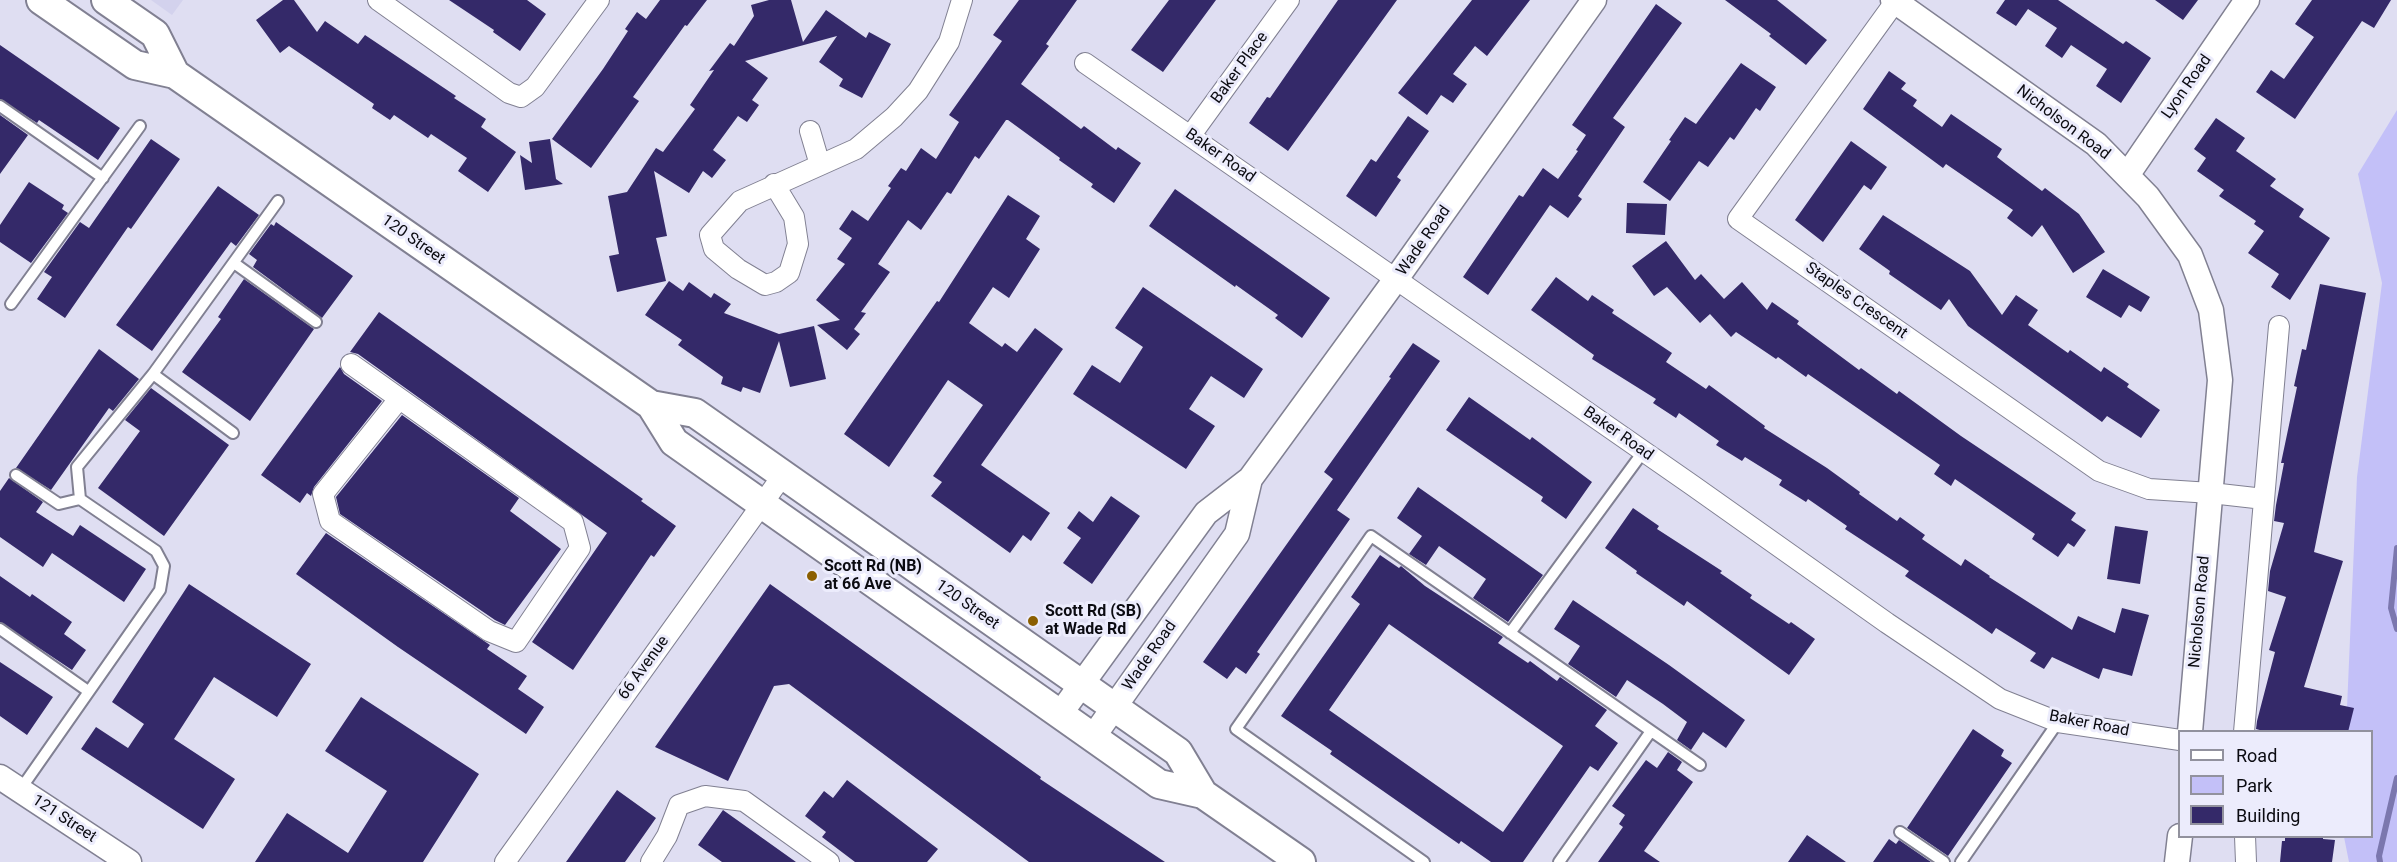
<!DOCTYPE html>
<style>
body{margin:0}
#map{position:relative;width:2397px;height:862px;overflow:hidden;background:#dfdef2;font-family:Roboto,sans-serif}
canvas{display:block}
.legend{position:absolute;left:2178px;top:730px;width:195px;height:108px;box-sizing:border-box;background:#ececfc;border:2px solid #92929e;margin:0;padding:8px 10px;list-style:none;font-size:18px;color:#0b0b11}
.legend li{display:flex;align-items:center;gap:12px;height:30px}
.legend b{width:30px;border:2px solid #92929e}
</style>
<div id="map">
<canvas width="2397" height="862"></canvas>
<ul class="legend">
<li><b style="height:8px;background:#fff"></b>Road</li>
<li><b style="height:16px;background:#c3c0f8"></b>Park</li>
<li><b style="height:16px;background:#342969"></b>Building</li>
</ul>
</div>
<script>
const ctx = document.querySelector('canvas').getContext('2d');
ctx.lineJoin = 'round';
function fill(path, color) { ctx.fillStyle = color; ctx.fill(path, 'evenodd'); }
function stroke(path, color, width, dash) { ctx.strokeStyle = color; ctx.lineWidth = width; ctx.lineCap = dash ? 'butt' : 'round'; ctx.setLineDash(dash || []); ctx.stroke(path); }
function write(font, color, halo, rows, align = 'center') {
  ctx.font = font + ' Roboto,sans-serif'; ctx.lineWidth = 6; ctx.setLineDash([]); ctx.textBaseline = 'middle'; ctx.strokeStyle = halo; ctx.fillStyle = color; for (const [text, x, y, turn = 0] of rows) {
    ctx.save(); ctx.translate(x, y); ctx.rotate((+turn || 0) * Math.PI / 180); ctx.textAlign = isNaN(turn) ? turn : align; if (halo) ctx.strokeText(text, 0, 0); ctx.fillText(text, 0, 0); ctx.restore();
  }
}
fill(new Path2D(`
 M151 0H183L172 15Z`), '#d3d2ed');
fill(new Path2D(`
 M2397 110V862H2349L2344 837 2372 836V732L2346 731 2357 477 2382 283 2358 174Z`), '#c3c0f8');
stroke(new Path2D(`
 M2397 548 2391 608 2397 629
 M2380 862 2379 856 2397 778`), '#7b77ae', 6);
fill(new Path2D(`
 M283 0H294L317 32 325 21 358 44 365 35 456 96 454 98 486 119 481 127 516 152 488 192 458 171 467 158 431 134 428 138 394 115 390 120 372 108 374 104 289 46 280 53 256 20Z
 M449 0H527L546 14 520 51 493 32 494 30Z
 M660 0H707L687 26 685 25 633 97 639 101 591 168 552 139 603 69 628 31 625 29 637 12 646 19Z
 M769 0H791L803 42 826 10 866 38 869 32 891 44 862 98 839 86 843 79 819 62 837 36 745 61 768 78 752 100 759 105 747 122 738 116 713 150 726 160 712 178 703 171 689 193 654 171 667 236 656 238 666 281 617 292 609 256 619 254 608 196 627 192 656 148 663 152 695 109 690 105 714 70 709 71 730 43 734 46 754 16 751 5Z
 M1019 0H1077L1046 44 1049 46 1021 84 1081 129 1084 126 1116 150 1118 147 1141 163 1114 203 1091 187 1093 184 1059 160 1060 158 1008 120H1006L979 159 975 156 951 194 947 192 921 230 908 220 878 264 890 272 861 312 866 313 854 329 860 334 847 350 817 325 840 320 816 300 845 264 837 259 852 238 839 229 852 210 868 221 891 188 888 186 901 168 906 171 921 148 936 159 959 122 949 115 1002 41 993 35Z
 M1169 0H1216L1163 72 1131 50Z
 M1338 0H1397L1288 151 1249 123 1267 97 1270 98Z
 M1472 0H1530L1487 56 1475 46 1453 74 1467 84 1453 103 1441 95 1427 115 1398 93Z
 M1725 0H1777L1827 40 1806 65 1769 36 1771 34Z
 M2005 0H2058L2123 44 2126 41 2151 58 2121 103 2096 86 2107 69 2071 45 2062 58 2045 46 2057 28 2028 9 2016 26 1996 13Z
 M2155 0H2198L2183 20Z
 M2312 0H2391L2374 28 2362 21 2295 119 2256 92 2271 70 2284 79 2314 37 2295 24Z
 M1656 4 1682 23 1613 118 1625 127 1578 196 1582 199 1568 218 1550 205 1488 295 1463 277 1519 195 1523 197 1543 168 1558 179 1578 151 1576 150 1586 135 1572 125Z
 M0 45 120 128 98 160 39 120 37 123 0 99Z
 M1741 63 1776 87 1760 111 1756 108 1734 140 1730 137 1708 167 1699 161 1670 201 1643 182 1671 141 1669 140 1685 117 1696 124Z
 M1889 71 1906 83 1901 89 1917 100 1913 106 1942 127 1951 114 2002 149 1997 157 2006 164 2042 191 2045 188 2079 214 2105 252 2073 273 2042 225 2032 237 2007 218 2013 210 1946 164 1943 168 1863 109Z
 M0 115 28 135 0 174Z
 M1408 116 1429 131 1397 177 1401 180 1376 217 1346 196 1371 159 1376 162Z
 M2216 118 2245 138 2236 151 2276 179 2270 186 2304 209 2299 217 2330 238 2290 300 2271 287 2279 274 2248 253 2264 231 2254 224 2256 221 2219 196 2224 190 2197 171 2206 158 2194 149Z
 M151 139 180 159 131 229 128 227 65 318 37 299 52 277 44 272 80 222 89 228Z
 M550 139 556 179 563 184 525 190 520 155 532 163 529 142Z
 M1851 141 1887 167 1871 190 1864 185 1823 242 1795 220Z
 M29 182 64 205 62 209 68 213 31 263 0 242V225Z
 M218 186 259 215 236 246 231 242 152 351 116 325Z
 M1175 189 1330 298 1302 338 1275 318 1278 315 1236 285 1235 287 1149 226Z
 M1008 195 1040 216 1026 239 1040 249 1009 298 993 287 969 323 1002 347 1005 343 1017 352 1035 328 1063 349 981 465 1050 513 1031 541 1023 535 1010 553 931 496 942 482 933 476 983 405 948 380 889 467 844 434 937 301 939 302Z
 M1627 203 1667 204 1665 235 1626 233Z
 M1883 215 1970 271 2002 315 2016 295 2038 310 2028 325 2068 353 2070 350 2101 372 2104 367 2129 384 2127 387 2160 410 2141 438 2107 416 2102 422 1968 326 1949 299 1941 310 1889 274 1890 271 1859 249Z
 M276 222 353 276 322 318 253 267 257 260 249 254 271 224 274 226Z
 M1666 241 1695 280 1701 274 1724 299 1742 282 1767 310 1772 302 1799 321 1797 324 1859 370 1861 368 1897 394 1899 391 1961 436 2076 513 2071 520 2086 530 2074 547 2068 543 2058 557 2032 539 2035 534 1955 479 1951 486 1934 474 1940 465 1808 374 1806 377 1778 357 1776 359 1736 332 1731 337 1710 314 1700 323 1667 287 1654 296 1632 266Z
 M2103 269 2150 297 2141 312 2129 305 2121 318 2086 297Z
 M1556 277 1588 301 1592 295 1614 310 1612 313 1672 353 1666 362 1706 389 1709 385 1765 426 1764 428 1827 468 1860 492 1859 494 1897 521 1900 517 1925 535 1922 539 1961 566 1965 559 1990 576 1989 577 2072 630 2078 616 2115 633 2122 608 2149 615 2132 676 2103 668 2099 679 2052 657 2044 669 2030 661 2036 653 1996 628 1992 634 1973 621 1905 576 1909 571 1845 529 1847 526 1808 499 1806 502 1779 485 1782 480 1745 457 1742 461 1716 445 1719 441 1679 413 1676 418 1653 403 1656 399 1592 359 1594 355 1531 310Z
 M244 279 314 329 250 421 182 372 221 319 218 317Z
 M669 281 683 291 689 282 711 298 714 293 731 304 724 313 779 334 814 326 826 379 790 387 779 341 760 393 743 387 741 392 721 384 723 377 678 345 682 340 645 315Z
 M2320 284 2366 293 2314 552 2343 561 2304 687 2342 696 2340 705 2354 708 2348 732H2267L2256 729 2257 721 2275 652 2269 650 2286 597 2268 591 2270 571 2284 523 2274 521 2276 505 2284 463H2281L2297 387 2294 386 2302 349 2306 350Z
 M1143 287 1263 369 1244 398 1211 376 1189 409 1215 426 1186 469 1073 394 1092 365 1120 383 1143 347 1115 328Z
 M379 312 643 499 641 501 676 526 654 557 651 555 573 670 532 642 607 533 358 354 350 352Z
 M1413 343 1440 361 1337 510 1350 519 1257 652 1260 654 1246 674 1236 667 1227 679 1203 662 1333 479 1324 472 1391 378 1389 377Z
 M99 349 139 379 113 411 109 408 51 490 16 468Z
 M340 367 344 374 382 401 314 487 311 496 307 493 300 503 261 475Z
 M151 388 229 445 164 536 98 488 140 431 125 420Z
 M1469 397 1530 440 1532 437 1592 482 1566 519 1541 501 1543 497 1446 430Z
 M402 415 519 498 510 511 561 549 505 625 495 620 340 514 336 497Z
 M9 478 43 502 36 512 73 536 80 525 146 569 124 602 52 553 43 567 0 537V491Z
 M1418 487 1543 575 1508 622 1473 598 1486 579 1439 546 1426 565 1409 554 1422 536 1397 518Z
 M1111 496 1140 516 1092 584 1063 563 1081 538 1067 528 1079 511 1093 522Z
 M1633 508 1659 526 1657 529 1722 571 1720 573 1752 595 1750 598 1789 624 1791 622 1815 639 1789 675 1687 601 1684 606 1636 573 1637 571 1605 548Z
 M2115 526 2148 531 2140 584 2107 579Z
 M326 533 490 645 487 649 527 676 518 689 544 707 526 734 398 647 296 574Z
 M1380 555 1399 568 1401 566 1425 586 1503 637 1498 643 1528 663 1530 661 1557 681 1560 677 1607 710 1595 726 1618 743 1598 771 1590 766 1523 862H1491L1461 841 1459 844 1330 754 1332 751 1281 716 1360 604 1351 597ZM1389 624 1563 746 1503 832 1329 710Z
 M0 576 30 597 32 594 72 622 64 634 86 650 72 670 0 622Z
 M189 584 311 664 277 717 214 677 174 739 235 779 203 829 81 749 96 727 128 748 144 724 112 702Z
 M770 584 1041 777 1040 779 1165 862H1029L789 684 774 686 728 781 655 747Z
 M1573 600 1669 665 1745 720 1726 748 1703 732 1691 750 1677 740 1687 722 1663 704 1627 680 1616 697 1568 664 1580 646 1554 629Z
 M0 662 53 697 27 735 0 716Z
 M361 697 479 774 423 862H255L287 813 348 853 387 791 325 751Z
 M1973 729 2004 750 2001 756 2012 763 1948 856 1907 828Z
 M1668 752 1682 762 1677 770 1693 782 1644 851 1660 862H1598L1623 827 1619 824 1625 815 1612 806 1646 760 1657 768Z
 M847 780 938 849 927 862H855L822 837 826 832 805 816 824 791 833 798Z
 M617 790 656 818 625 862H566Z
 M723 810 796 862H722L698 845Z
 M1807 835 1846 862H1788Z
 M2285 837H2323V839L2335 840 2332 862H2280L2282 841H2285Z
 M1889 839 1896 844 1899 840 1931 862H1873Z`), '#342969');
const service = new Path2D(`
 M0 106 103 178
 M234 263 316 322
 M11 304 140 126
 M153 374 233 433
 M16 475 59 504 80 499
 M0 629 88 691
 M1510 633 1643 452
 M20 790 160 590 164 566 156 551 80 499 77 467 153 374 278 201
 M1900 832 1944 862
 M1424 862 1236 729 1371 536 1700 765
 M1559 862 1651 731
 M1961 862 2058 722`);
const minor = new Path2D(`
 M378 0 509 93 521 97 535 87 599 0
 M1895 2 1738 219 2099 471 2149 489 2211 493 2264 499
 M1085 63 1692 485 1887 623 2000 699 2058 722 2180 740
 M810 131 820 165
 M1191 135 1289 0
 M774 184 794 217 798 244 789 273 776 282 765 285 738 269 714 249 710 235 740 201 856 149 894 117 918 91 949 42 962 0
 M351 364 573 522 580 548 516 642 489 631 330 521 323 494 399 399
 M2244 732 2279 326
 M2245 836 2246 862
 M505 862 783 475
 M651 862 667 836 679 805 705 796 744 801 829 862`);
const tertiary = new Path2D(`
 M1893 0 2096 144 2148 197 2190 255 2211 310 2220 380 2190 732
 M2128 174 2247 0
 M1060 714 1206 513 1250 479 1396 279 1594 0
 M1093 737 1237 534 1250 479
 M0 777 129 862
 M2177 862 2180 836`);
const secondary = new Path2D(`
 M41 0 135 65 175 74 651 405 674 442 1159 784 1203 794 1301 862
 M106 0 155 34 175 74
 M651 405 695 413 1178 752 1203 794`);
stroke(service, '#818092', 14);
stroke(minor, '#818092', 22);
stroke(tertiary, '#818092', 27);
stroke(secondary, '#818092', 32);
stroke(service, '#fff', 10);
stroke(minor, '#fff', 20);
stroke(tertiary, '#fff', 24);
stroke(secondary, '#fff', 28);
for (const [x, y, r, color] of [
 [812,576,6,"#8b5f01"],
 [1033,621,6,"#8b5f01"]
]) { const dot = new Path2D(); dot.arc(x, y, r, 0, 2 * Math.PI); ctx.fillStyle = color; ctx.fill(dot); stroke(dot, '#ececfc', 2); }
write('16px', '#0b0b11', '#ececfc', [
 ["Baker Place",1240,68,-54],
 ["Lyon Road",2187,87,-55],
 ["Nicholson Road",2063,123,37],
 ["Baker Road",1220,156,35],
 ["120 Street",413,240,35],
 ["Wade Road",1424,241,-55],
 ["Staples Crescent",1856,301,35],
 ["Baker Road",1618,434,35],
 ["120 Street",967,605,35],
 ["Nicholson Road",2200,612,-85],
 ["Wade Road",1150,656,-55],
 ["66 Avenue",644,668,-54],
 ["Baker Road",2089,724,11],
 ["121 Street",64,819,33]
]);
write('bold 16px', '#0b0b11', '#ececfc', [
 ["Scott Rd (NB)",824,567],
 ["at 66 Ave",824,585],
 ["Scott Rd (SB)",1045,612],
 ["at Wade Rd",1045,630]
], 'left');
</script>
